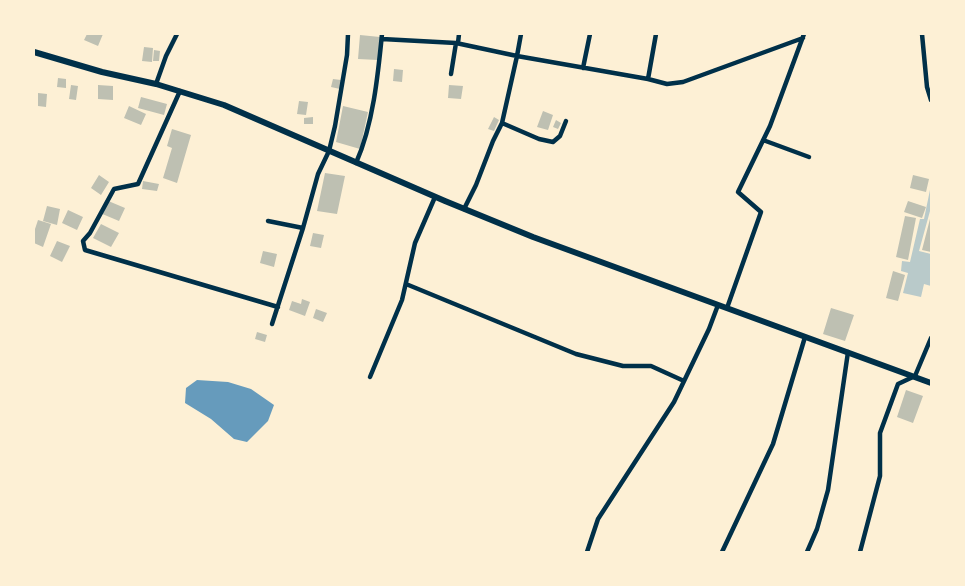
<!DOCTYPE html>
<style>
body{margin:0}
#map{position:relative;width:965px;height:586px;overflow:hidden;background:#fdf0d5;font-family:"PT Sans Narrow",sans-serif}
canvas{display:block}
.frame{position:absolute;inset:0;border:35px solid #fdf0d5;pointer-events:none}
</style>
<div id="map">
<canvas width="965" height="586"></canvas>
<div class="frame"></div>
</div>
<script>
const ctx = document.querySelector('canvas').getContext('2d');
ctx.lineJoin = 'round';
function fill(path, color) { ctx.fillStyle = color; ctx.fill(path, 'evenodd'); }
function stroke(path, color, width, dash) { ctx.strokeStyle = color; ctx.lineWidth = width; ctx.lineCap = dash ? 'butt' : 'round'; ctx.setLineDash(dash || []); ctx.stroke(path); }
fill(new Path2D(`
 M931 185V211H930L919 251 931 254V286L924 284 921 297 903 293 908 273 901 271 902 261 910 262 920 219H924Z`), '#b9caca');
fill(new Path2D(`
 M197 380 228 382 251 389 274 405 268 421 247 442 234 439 211 419 185 403 186 388Z`), '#669bbc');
fill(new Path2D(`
 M87 34H103L98 46 84 40Z
 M360 35 380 37 378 60 358 59Z
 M144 47 153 48 152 62 142 61Z
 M154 50 160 51 159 61H153Z
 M394 69 403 70 402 82 393 81Z
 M58 78 66 79V88L57 87Z
 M333 79 341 80 340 89 331 87Z
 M71 85 78 86 76 100 69 99Z
 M98 85 113 86V100L98 99Z
 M449 85 463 86 461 99 448 98Z
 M38 93 47 94 46 107 38 106Z
 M141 97 167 104 164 115 138 108Z
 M299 101 308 102 306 115 297 114Z
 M129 106 146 114 141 125 124 118Z
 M343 106 368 112 360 149 336 142Z
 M543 111 553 115 548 130 537 127Z
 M313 117V124H304V118Z
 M494 117 499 120 494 131 488 129Z
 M556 120 561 123 558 129 553 127Z
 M172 129 191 135 177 183 163 178 172 148 167 146Z
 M325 173 345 176 337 214 317 211Z
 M99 175 109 182 101 195 91 188Z
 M913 175 929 179 926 192 910 188Z
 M143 181 159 184 157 191 142 189Z
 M106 200 125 208 119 221 100 213Z
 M908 201 926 207 922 218 904 212Z
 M47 206 60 209 57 225 43 221Z
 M68 210 83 217 77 230 62 223Z
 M931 215V252L922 250Z
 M905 216 916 218 908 260 896 257Z
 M38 220 51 224 43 247 34 243V232Z
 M101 224 119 233 111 247 93 238Z
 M313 233 324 235 321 248 310 246Z
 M57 241 70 246 62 262 50 256Z
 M263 251 277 254 274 267 260 263Z
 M893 271 905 275 898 301 886 298Z
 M302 299 310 302 305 316 289 310 292 301 301 304Z
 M831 308 854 315 845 341 823 334Z
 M316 309 327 313 323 322 313 318Z
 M257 332 267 335 265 342 255 339Z
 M906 390 923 396 913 423 897 417Z`), '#bec0b2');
stroke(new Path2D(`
 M521 34 517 56 648 79 667 84 683 82 803 38
 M922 34 927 87 931 100
 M382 39 456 43
 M458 43 459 34
 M583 68 590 34
 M451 74 456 43 517 56 502 123 493 141 476 185 464 209
 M648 79 656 34
 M156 84 166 56 177 34
 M180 91 138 184 114 189 90 233 83 241 85 250 278 307
 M502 123 539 139 553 142 560 136 566 121
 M763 140 809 157
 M356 163C373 125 378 75 382 34
 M268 221 303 228
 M406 284 576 354 623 366H651L684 381
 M727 308 761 212 738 192 770 126 804 34
 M272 324 303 228 318 174 329 151 335 126 347 55 348 34
 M370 377 402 300 415 243 435 197
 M587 552 598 519 674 402 709 329 718 305
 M722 552 773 444 805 337
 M807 552 817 529 828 490 848 352
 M860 552 880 476V433L898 384 915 376 931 338`), '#003049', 4.5);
stroke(new Path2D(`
 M34 52 102 72 156 84 224 105 445 201 533 237 931 383`), '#003049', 6);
</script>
